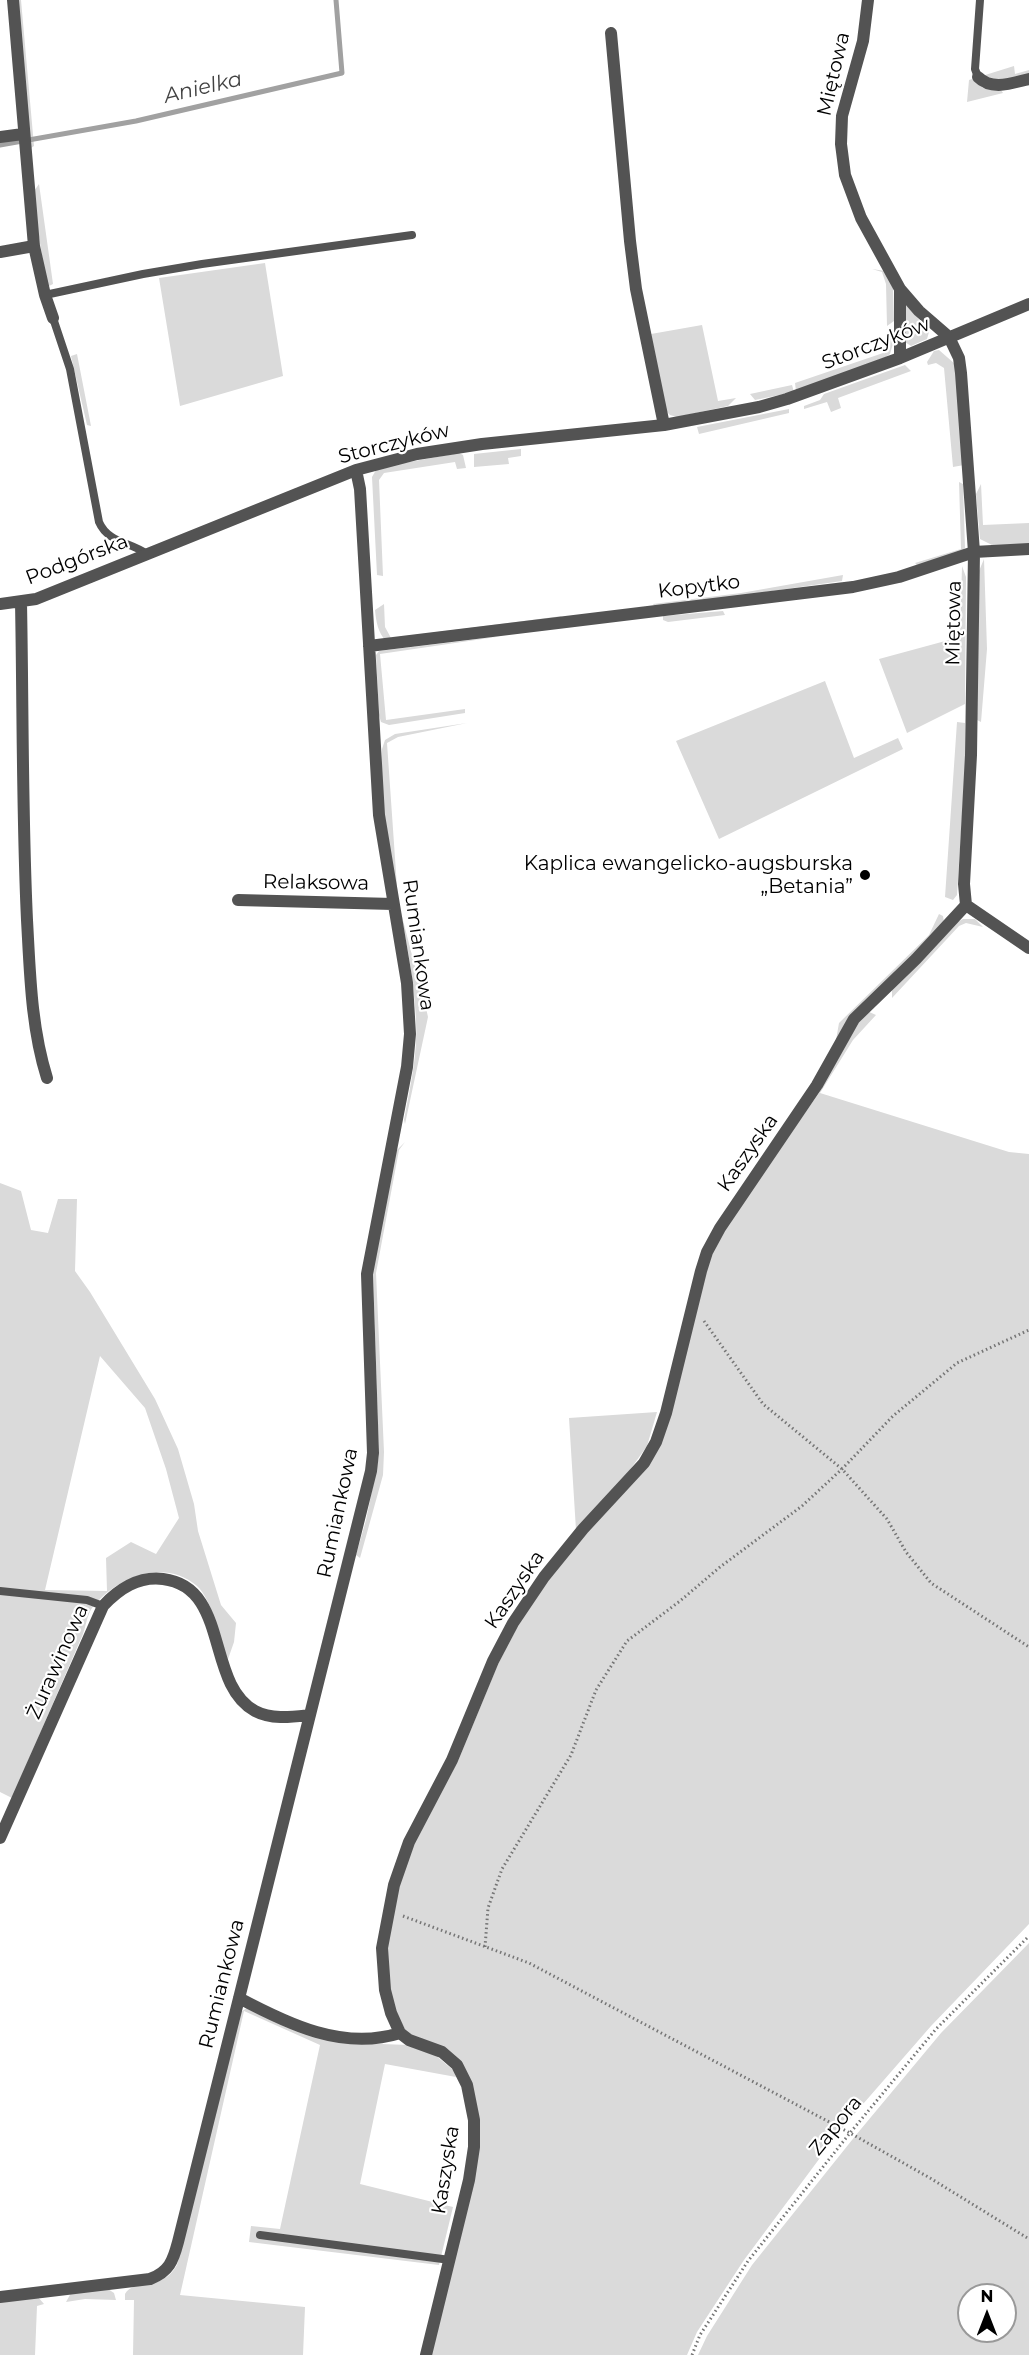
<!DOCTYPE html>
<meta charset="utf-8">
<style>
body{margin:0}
#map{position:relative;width:1029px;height:2355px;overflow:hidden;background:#fff;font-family:Montserrat,sans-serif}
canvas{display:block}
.north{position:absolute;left:957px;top:2283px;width:60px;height:60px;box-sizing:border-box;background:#fff;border:2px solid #999;border-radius:50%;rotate:0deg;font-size:16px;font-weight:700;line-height:24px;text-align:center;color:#000}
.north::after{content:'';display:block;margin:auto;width:21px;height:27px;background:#000;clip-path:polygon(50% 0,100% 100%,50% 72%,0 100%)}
</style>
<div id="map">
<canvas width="1029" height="2355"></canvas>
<div class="north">N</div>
</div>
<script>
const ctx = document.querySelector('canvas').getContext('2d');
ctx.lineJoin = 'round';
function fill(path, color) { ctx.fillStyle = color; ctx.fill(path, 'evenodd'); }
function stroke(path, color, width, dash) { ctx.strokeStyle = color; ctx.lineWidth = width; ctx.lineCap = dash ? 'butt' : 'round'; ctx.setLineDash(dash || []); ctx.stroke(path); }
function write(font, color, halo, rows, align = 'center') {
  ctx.font = font + ' Montserrat,sans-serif'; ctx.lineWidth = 4.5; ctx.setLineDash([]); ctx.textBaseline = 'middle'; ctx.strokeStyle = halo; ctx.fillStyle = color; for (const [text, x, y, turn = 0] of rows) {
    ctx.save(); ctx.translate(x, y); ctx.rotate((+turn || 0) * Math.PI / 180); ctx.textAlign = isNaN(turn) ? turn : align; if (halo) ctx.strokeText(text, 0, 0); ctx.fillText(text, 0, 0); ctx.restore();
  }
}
fill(new Path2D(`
 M17 0H21L34 146 31 148Z
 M1014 66 1015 74 1029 70V74L995 81 982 76Z
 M972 79 983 88 1001 90 1003 93 967 102 969 80Z
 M39 184 53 284 47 287 33 199 34 191Z
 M265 263 283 376 180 406 159 278Z
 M872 269 885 271 893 288 894 321 887 326 886 284 882 272Z
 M906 304 929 332 927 339 911 346 905 342Z
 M702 325 718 401 736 398 728 406 677 417 670 415 665 410 651 334Z
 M888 337 894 340 890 354 886 357 796 391 795 383 889 351Z
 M939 350 955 364 964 465 953 467 944 368 936 363 928 365 927 362 934 351Z
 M77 354 91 426 87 425 71 356Z
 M905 365 911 371 838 398 841 408 831 412 827 402 804 409V406L820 400 824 394Z
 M792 385 794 392 755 400 750 394Z
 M789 409V413L699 434 697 427Z
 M521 449V456L508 458 509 464 474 467V454Z
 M459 453 463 455 466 468 457 469 455 462 384 473 379 480 383 576 377 575 372 477 376 470 387 466Z
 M959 482 963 484 965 548 962 551 917 565 915 563 961 549Z
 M981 484 983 525 1029 523V545H992L980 539 976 494Z
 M984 559 987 649 981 722 977 720 979 571Z
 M962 566 966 577 965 704 907 733 879 659 960 637Z
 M843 575 842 581 674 605 655 607 653 604 741 593Z
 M384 604 385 627 391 638 562 616 559 619 386 641C378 633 376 621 375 610Z
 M723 611 725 615 668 622 663 620V616Z
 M503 636 380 654 386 720 465 709V713L389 725 381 722 379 715 376 655 379 651Z
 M825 681 854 758 898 738 903 749 719 839 676 741Z
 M957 722 965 723V770L957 895 953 900 945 897Z
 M467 723 398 737 387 743 398 901 421 990 427 993 430 1005 426 1008 428 1017 405 1124 404 1120C410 1087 418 1054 416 1020 412 929 376 841 382 749L385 740 395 734Z
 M939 914 943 916 944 922 836 1040 839 1023 929 935Z
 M963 919H975L983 927 966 923 959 926 892 998V988L957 922Z
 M867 1011 876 1015 853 1040 820 1093 1009 1152 1029 1154V1924L931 2026 843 2127 744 2260 697 2332 687 2355H430L473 2183 470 2084 405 2030 396 2011 390 1990 386 1949 391 1910 413 1844 458 1761 498 1664 518 1626 547 1579 646 1464 712 1252 729 1220 819 1093 856 1024Z
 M405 1142 399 1150 376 1273 384 1452 383 1475 360 1558 356 1555 366 1520 379 1456 373 1271 396 1151Z
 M0 1183 21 1191 31 1230 48 1233 58 1199H77L75 1271 90 1292 155 1399 178 1449 194 1504 198 1531 221 1605 236 1623 234 1642 227 1662C221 1642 212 1599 197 1586 164 1557 115 1578 92 1608 87 1615 86 1626 83 1634L12 1798 0 1792ZM100 1356 145 1408 166 1469 179 1518 156 1554 131 1542 106 1558 107 1591 45 1590Z
 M657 1412 647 1446 627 1474 576 1530 569 1418Z
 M1029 1943V2355H698L707 2336 752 2265 856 2135 941 2033ZM969 2295H1005V2331H969Z
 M248 2007 355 2043 408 2045 442 2057 452 2063 456 2077 385 2064 360 2184 453 2207 439 2265 249 2242 251 2226 280 2229 320 2045 244 2011 180 2295 305 2307 303 2355H133L134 2300H125V2294C134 2278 161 2293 177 2265L241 2012Z
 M108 2289 114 2293 116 2300 85 2299 66 2302 71 2293Z
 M38 2297 44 2304 37 2306 35 2355H0V2301Z`), '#dadada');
stroke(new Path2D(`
 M0 145 136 121 342 73 336 0`), '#a1a1a1', 5);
stroke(new Path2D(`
 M704 1321 763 1404 842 1469 887 1519 906 1552 931 1583 1029 1647
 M403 1916 529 1963 850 2133 930 2178 1029 2239
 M485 1947 488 1908 502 1869 571 1755 596 1690 627 1641 680 1601 720 1567 802 1506 842 1469 893 1416 957 1363 1029 1330
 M692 2355 700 2335 748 2261 850 2133 936 2029 1029 1936`), '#757575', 3, [1.5, 3]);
stroke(new Path2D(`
 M978 77 975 69 980 0
 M45 295 143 274 202 264 412 235
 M53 318 70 369 99 522C108 543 131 542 147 554
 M0 1591 87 1600 103 1606
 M260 2235 450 2260`), '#535353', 8);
stroke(new Path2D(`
 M13 0 34 246 45 295 53 318
 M868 0 863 41 842 116 841 144 845 175 861 218 900 289 919 311 949 337 959 358 961 373 974 552 971 755 964 884 966 905 1029 948
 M611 33 630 241 636 289 664 425
 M978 77C992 91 1012 83 1029 79
 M0 137 23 134
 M0 252 34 246
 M900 289V358
 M21 602C23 708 22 814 27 920 30 973 31 1027 47 1078
 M0 604 36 599 356 470 417 454 482 444 664 425 759 407 787 399 900 358 1029 304
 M369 646 853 587 899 577 974 552 1029 549
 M238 900 393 904
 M0 1838 103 1606C119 1589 138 1576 163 1579 230 1587 205 1684 255 1711 272 1720 292 1717 310 1715
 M239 1998C288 2024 343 2051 400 2033
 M0 2297 150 2279C169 2272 173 2261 178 2242L371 1471 373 1453 367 1274 407 1067 410 1034 407 983 379 815 360 489 356 470
 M426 2355 469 2180 474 2147V2120L467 2085 457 2065 442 2052 409 2040 400 2033 391 2013 385 1990 382 1948 394 1885 409 1842 452 1760 493 1661 513 1623 544 1577 583 1529 644 1463 656 1442 666 1413 701 1271 707 1252 720 1228 817 1085 854 1019 916 959 966 905`), '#535353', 12);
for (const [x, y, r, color] of [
 [865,875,6,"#000"]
]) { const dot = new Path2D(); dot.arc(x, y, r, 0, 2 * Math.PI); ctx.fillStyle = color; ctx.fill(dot); stroke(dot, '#fff', 2); }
write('20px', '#000', '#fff', [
 ["Miętowa",834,74,-77],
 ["Storczyków",876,344,-21],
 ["Storczyków",394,444,-14],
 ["Podgórska",77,560,-21],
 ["Kopytko",699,587,-7],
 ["Miętowa",954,623,-89],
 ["Relaksowa",316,883,1],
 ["Rumiankowa",418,945,82],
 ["Kaszyska",748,1153,-55],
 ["Rumiankowa",338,1513,-78],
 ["Kaszyska",515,1590,-56],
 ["Żurawinowa",58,1662,-66],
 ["Rumiankowa",222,1984,-76],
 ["Zapora",836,2126,-51],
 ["Kaszyska",446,2170,-81]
]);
write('20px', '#000', '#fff', [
 ["Kaplica ewangelicko-augsburska",853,864],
 ["„Betania”",853,887]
], 'right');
write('italic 21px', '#424242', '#fff', [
 ["Anielka",203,88,-13]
]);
</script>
